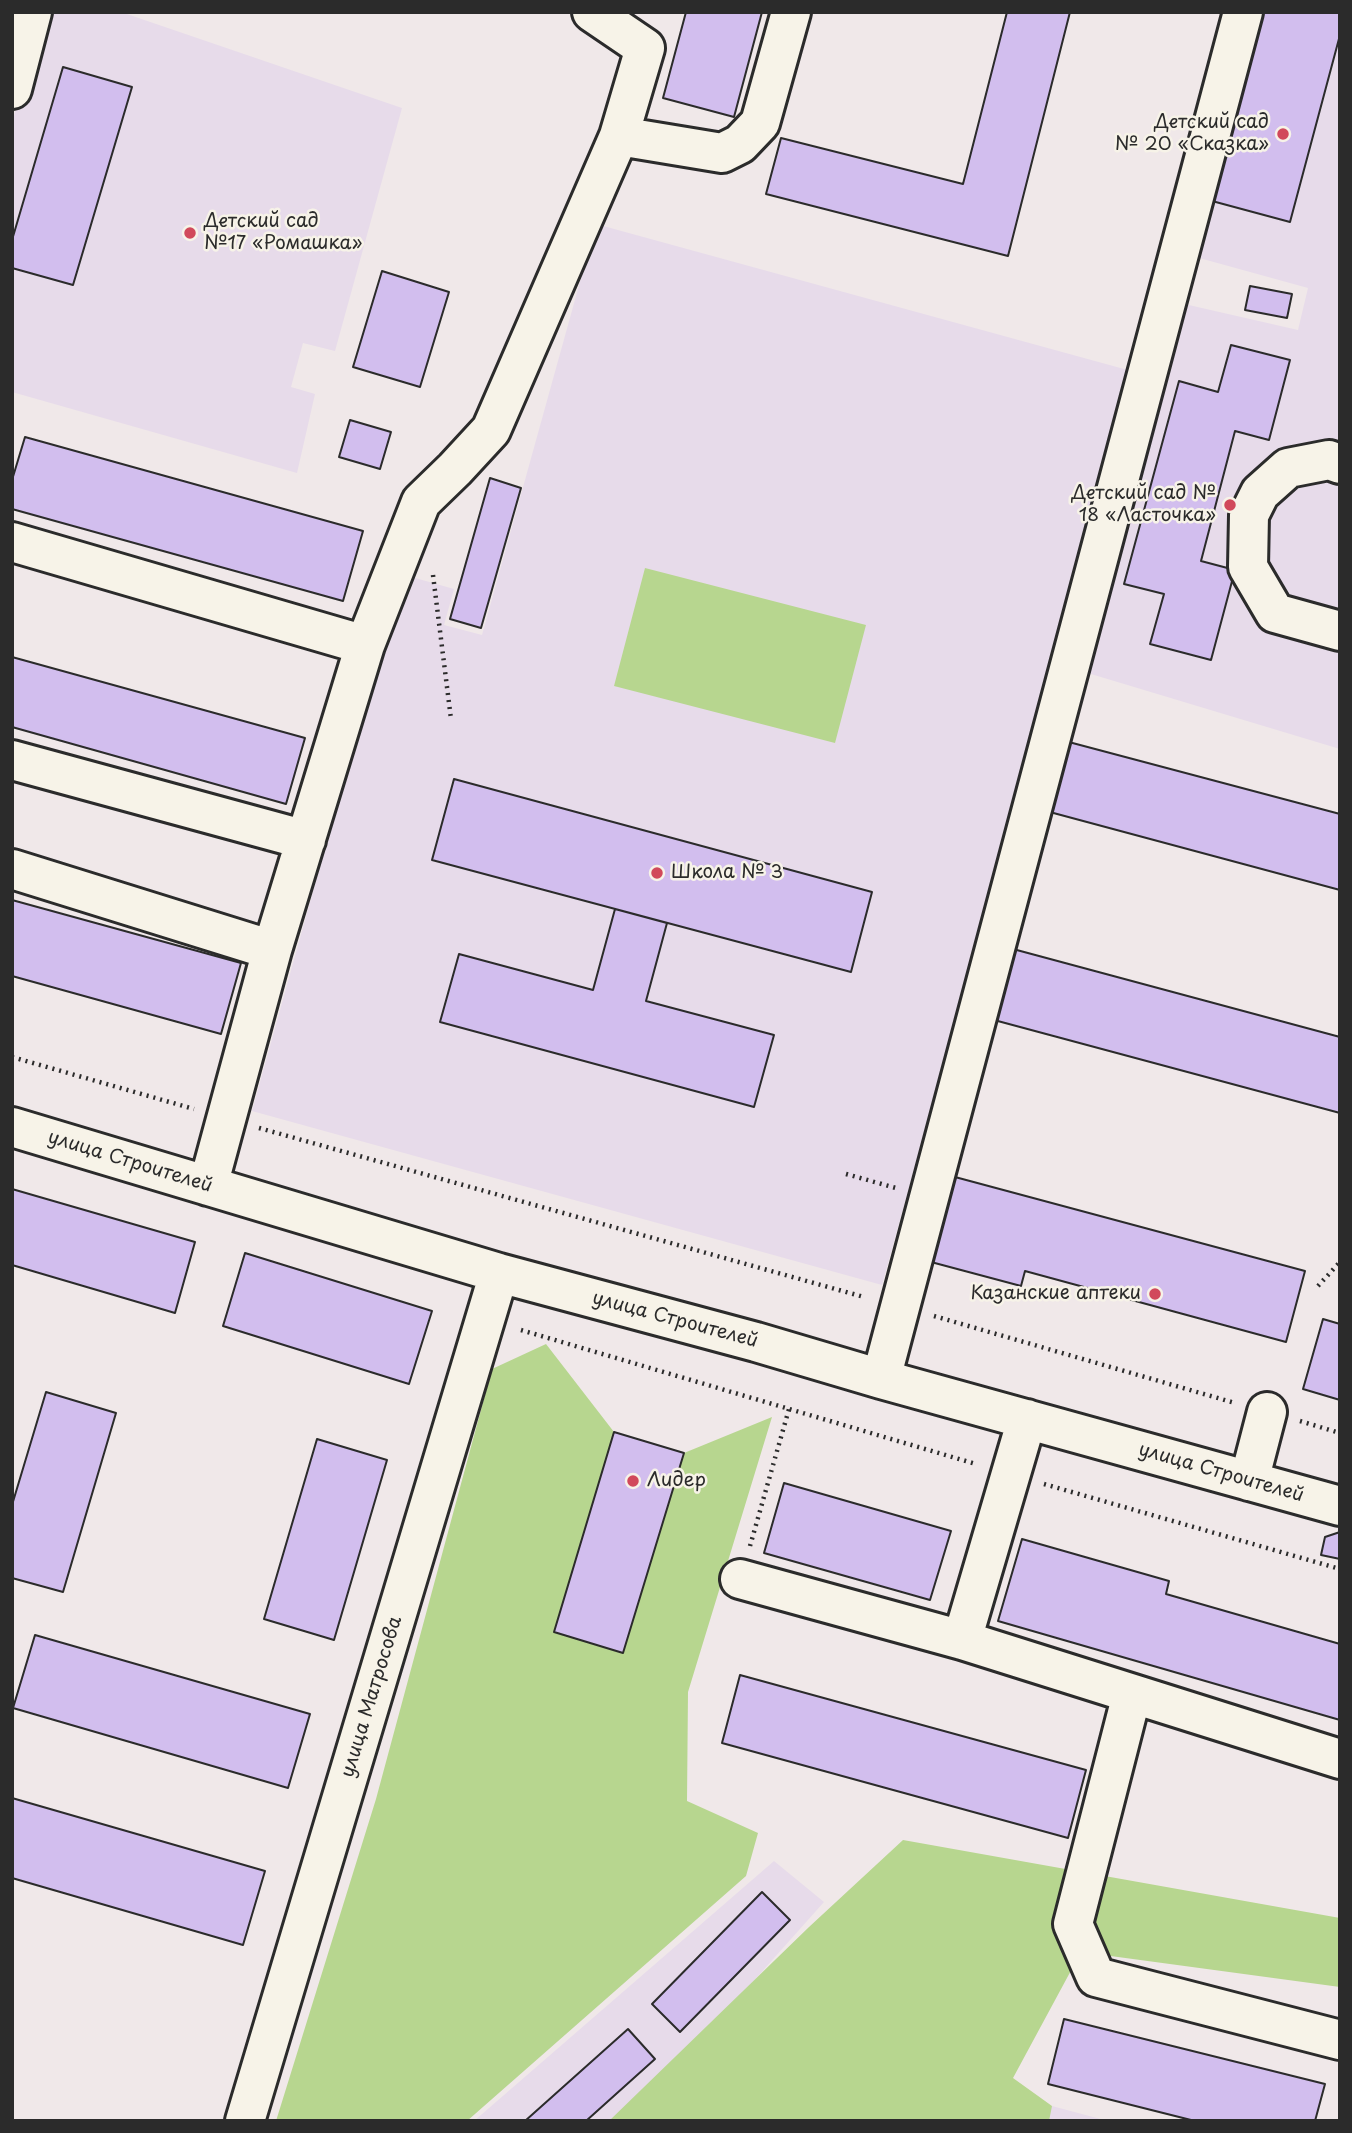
<!DOCTYPE html>
<meta charset="utf-8">
<style>
body{margin:0}
#map{position:relative;width:1352px;height:2133px;overflow:hidden;background:#f0e8e9;font-family:"Playpen Sans",sans-serif}
canvas{display:block}
.frame{position:absolute;inset:0;border:14px solid #2b2b2b;pointer-events:none}
</style>
<div id="map">
<canvas width="1352" height="2133"></canvas>
<div class="frame"></div>
</div>
<script>
const ctx = document.querySelector('canvas').getContext('2d');
ctx.lineJoin = 'round';
function fill(path, color) { ctx.fillStyle = color; ctx.fill(path, 'evenodd'); }
function stroke(path, color, width, dash) { ctx.strokeStyle = color; ctx.lineWidth = width; ctx.lineCap = dash ? 'butt' : 'round'; ctx.setLineDash(dash || []); ctx.stroke(path); }
function write(font, color, halo, rows, align = 'center') {
  ctx.font = font + ' "Playpen Sans",sans-serif'; ctx.lineWidth = 5; ctx.setLineDash([]); ctx.textBaseline = 'middle'; ctx.strokeStyle = halo; ctx.fillStyle = color; for (const [text, x, y, turn = 0] of rows) {
    ctx.save(); ctx.translate(x, y); ctx.rotate((+turn || 0) * Math.PI / 180); ctx.textAlign = isNaN(turn) ? turn : align; if (halo) ctx.strokeText(text, 0, 0); ctx.fillText(text, 0, 0); ctx.restore();
  }
}
fill(new Path2D(`
 M43 12H121L402 108 335 351 303 343 291 387 315 394 297 473 12 392V123Z
 M1259 12H1340V749L1071 668 1180 303 1298 330 1308 288 1192 256Z
 M596 224 1135 372 882 1285 252 1111 401 574 454 589 444 625 482 635Z
 M774 1861 824 1902 692 2050 1052 2106 1108 2121H474Z`), '#e7dbea');
fill(new Path2D(`
 M645 568 866 625 835 743 614 686Z
 M546 1344 614 1432 554 1632 623 1653 684 1453 772 1417 688 1692 687 1801 758 1833 746 1876 467 2121H276L376 1799 492 1369Z
 M903 1840 1340 1918V1987L1081 1952 1013 2078 1052 2106 1049 2121H609L809 1927Z`), '#b7d68f');
const building = new Path2D(`
 M686 12H762L734 117 663 98Z
 M1007 12H1070L1008 256 766 194 781 138 963 184Z
 M1263 12H1340V35L1290 222 1212 201Z
 M63 67 132 87 73 285 12 268V240Z
 M382 271 449 292 420 387 353 367Z
 M1250 286 1292 294 1287 318 1245 310Z
 M1231 345 1290 360 1269 440 1235 431 1201 561 1235 570 1211 660 1150 644 1164 594 1124 584 1179 381 1218 392Z
 M350 420 391 432 380 469 339 457Z
 M25 437 363 531 343 601 12 509V480Z
 M490 478 521 488 481 628 450 619Z
 M12 657 305 738 286 804 12 727Z
 M1065 741 1340 814V890L1046 811Z
 M454 779 872 892 851 972 432 860Z
 M12 900 241 963 221 1034 12 976Z
 M615 909 667 923 646 1001 774 1035 754 1107 440 1022 459 954 593 990Z
 M1013 949 1340 1037V1113L994 1020Z
 M955 1177 1305 1271 1286 1342 1025 1271 1021 1286 931 1262Z
 M12 1189 195 1242 175 1313 12 1265Z
 M245 1253 432 1311 409 1384 223 1326Z
 M1323 1319 1340 1324V1400L1303 1389Z
 M46 1392 116 1413 63 1592 12 1578V1505Z
 M614 1432 684 1453 623 1653 554 1632Z
 M317 1439 387 1460 334 1640 264 1619Z
 M784 1483 951 1531 930 1600 764 1553Z
 M1340 1532V1559L1321 1555 1325 1537Z
 M1022 1539 1169 1581 1166 1594 1340 1644V1720L998 1621Z
 M35 1635 310 1714 288 1788 13 1708Z
 M740 1675 1086 1770 1068 1838 722 1743Z
 M12 1798 265 1871 243 1945 12 1878Z
 M762 1892 790 1920 680 2032 652 2004Z
 M1064 2019 1325 2084 1315 2121H1195L1048 2084Z
 M628 2029 655 2059 586 2121H525Z`);
fill(building, '#d2beee');
stroke(building, '#2b2b2b', 2);
const minor = new Path2D(`
 M12 89 32 12
 M619 136 722 153 740 144 760 123 791 12
 M1340 464 1329 460 1288 468 1260 493 1249 515 1248 567 1275 613 1340 631
 M12 542 365 645
 M12 760 306 840
 M12 869 272 950
 M12 1127 499 1273 756 1342 881 1379 1340 1506
 M208 1186 272 950 365 645 421 502 455 469 491 430 619 136 645 48 592 12
 M881 1379 1243 12
 M1249 1481 1267 1412
 M740 1579 962 1640 1340 1759
 M962 1640 1027 1419
 M1132 1694 1073 1924 1096 1977 1340 2040
 M245 2121 499 1273`);
stroke(minor, '#2b2b2b', 44);
stroke(new Path2D(`
 M433 575 451 719
 M12 1057 194 1109
 M259 1128 864 1297
 M846 1174 896 1188
 M1318 1286 1340 1262
 M934 1316 1235 1403
 M521 1330 976 1464
 M1300 1421 1340 1433
 M1044 1484 1340 1569
 M750 1546 789 1409`), '#2b2b2b', 4.5, [2, 5]);
stroke(minor, '#f7f3e8', 38);
for (const [x, y, r, color] of [
 [1283,134,7,"#d1495b"],
 [190,233,7,"#d1495b"],
 [1230,505,7,"#d1495b"],
 [657,873,7,"#d1495b"],
 [1155,1294,7,"#d1495b"],
 [633,1481,7,"#d1495b"]
]) { const dot = new Path2D(); dot.arc(x, y, r, 0, 2 * Math.PI); ctx.fillStyle = color; ctx.fill(dot); stroke(dot, '#f7f3e8', 2.5); }
write('19px', '#2b2b2b', '#f7f3e8', [
 ["Детский сад",1269,123],
 ["№ 20 «Сказка»",1269,145],
 ["Детский сад",204,222,"left"],
 ["№17 «Ромашка»",204,244,"left"],
 ["Детский сад №",1216,494],
 ["18 «Ласточка»",1216,516],
 ["Школа № 3",671,873,"left"],
 ["Казанские аптеки",1141,1294],
 ["Лидер",647,1481,"left"]
], 'right');
write('19px', '#2b2b2b', '#f7f3e8', [
 ["улица Строителей",130,1162,17],
 ["улица Строителей",675,1320,15],
 ["улица Строителей",1221,1473,16],
 ["улица Матросова",372,1697,-73]
]);
</script>
